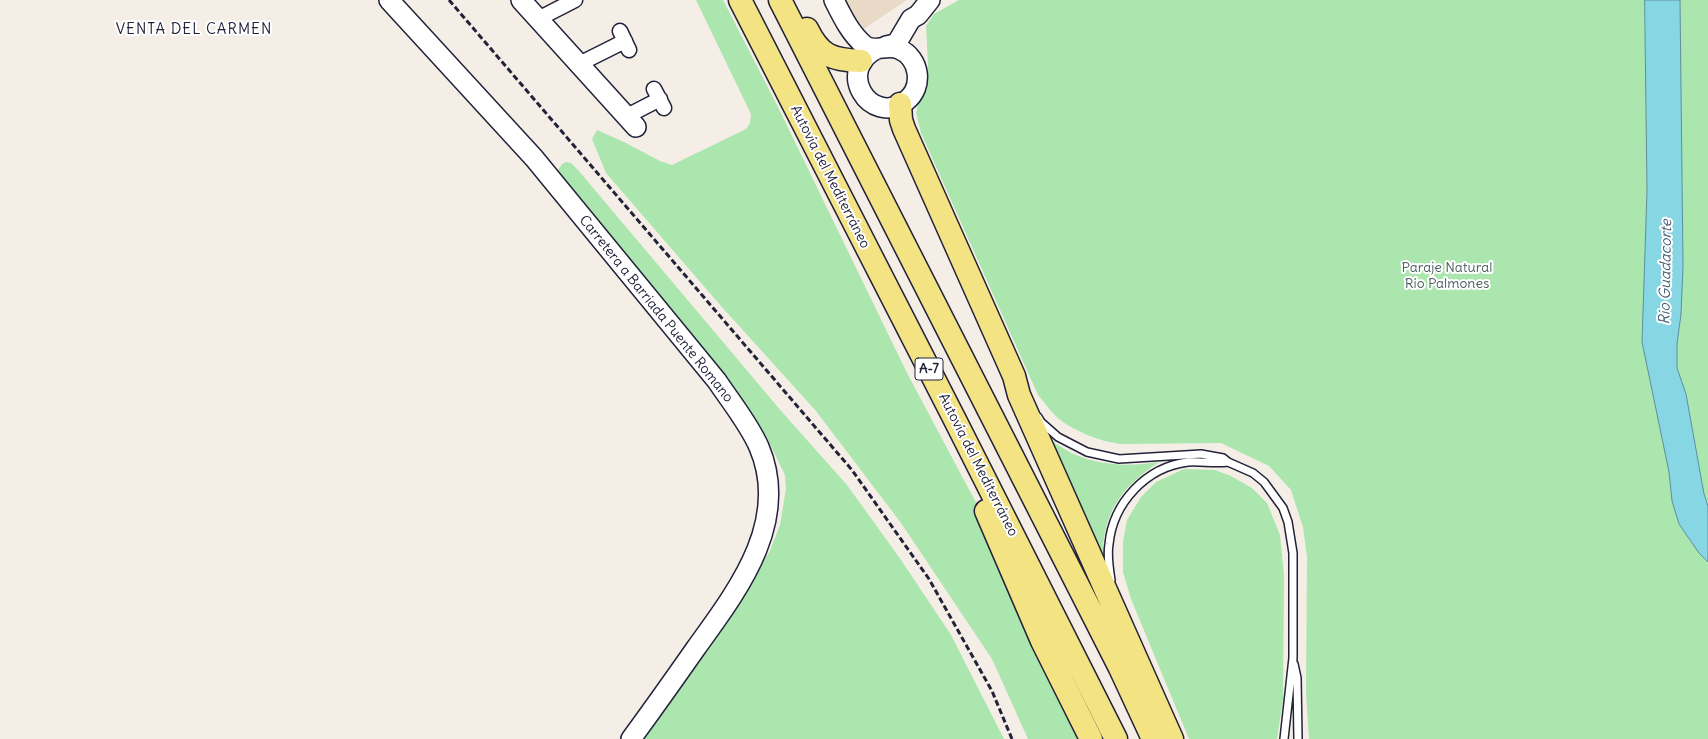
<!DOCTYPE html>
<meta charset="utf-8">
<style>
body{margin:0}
canvas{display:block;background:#f5eee6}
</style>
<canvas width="1708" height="739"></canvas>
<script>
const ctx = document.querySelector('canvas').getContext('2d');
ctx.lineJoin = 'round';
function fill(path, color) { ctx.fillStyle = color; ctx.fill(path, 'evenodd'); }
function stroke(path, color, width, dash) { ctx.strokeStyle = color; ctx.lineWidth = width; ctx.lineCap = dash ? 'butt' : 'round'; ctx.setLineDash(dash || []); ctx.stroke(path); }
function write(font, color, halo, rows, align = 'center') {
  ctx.font = font + ' Delius,sans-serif'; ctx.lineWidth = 4; ctx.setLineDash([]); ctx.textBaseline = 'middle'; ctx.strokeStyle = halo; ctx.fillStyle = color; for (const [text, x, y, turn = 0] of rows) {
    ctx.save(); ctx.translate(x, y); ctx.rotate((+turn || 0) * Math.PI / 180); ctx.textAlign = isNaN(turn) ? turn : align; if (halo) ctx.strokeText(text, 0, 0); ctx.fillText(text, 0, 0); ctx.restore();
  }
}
fill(new Path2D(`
 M844 0H907L859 32Z`), '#e9dac8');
fill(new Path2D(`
 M696 0H723L778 107 907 373 981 512 1082 739H1028L992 659 901 523 816 411 721 306 606 173 592 139 597 130 624 142 660 161 672 165 746 129 750 123 751 114Z
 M959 0H1708V739H1309L1306 692 1307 557 1303 527 1291 490 1269 466 1221 443 1120 444C1099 441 1076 432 1059 419 1051 412 1044 402 1038 395L921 133 916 113 928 65 926 26 934 14Z
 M566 162 571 163 578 170 782 412 847 485 899 557 951 635 1004 739H639L756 569 769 553 780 525 786 489 785 475 766 436 722 373 577 193 560 176 558 170 562 164Z
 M1046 436C1052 441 1059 446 1066 450 1094 466 1128 467 1159 462 1118 490 1103 513 1102 563Z
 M1184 469 1215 470 1231 476 1252 488 1267 503 1280 535 1284 575 1283 699 1277 739H1189L1131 599 1123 572V542L1127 520 1141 497 1156 482Z`), '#aae6ad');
const water = new Path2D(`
 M1645 0H1680L1683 266 1681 314 1677 344V368L1686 394 1704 494 1708 506V562L1699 553 1679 524 1672 501 1669 472 1642 342 1647 191Z`);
fill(water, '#86d6e3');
stroke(water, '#5e8ea0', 1);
const lane = new Path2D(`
 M1038 417 1041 422 1058 437 1087 452 1119 459 1201 454 1223 458 1228 462 1253 473 1264 482 1283 508 1288 522 1293 553V658L1284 739
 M1111 580C1109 568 1107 556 1109 544 1113 503 1146 467 1188 462 1201 461 1214 464 1228 462
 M1294 664 1297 678 1298 739`);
const street = new Path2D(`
 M538 19 575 0
 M620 31 629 50
 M579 64 625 41
 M654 89 664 108
 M627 116 660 99`);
const secondary = new Path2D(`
 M389 0 534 158 717 381C731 402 749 424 759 447 791 522 737 591 696 648 675 678 653 709 631 739
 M521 0 636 127
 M834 0C842 16 850 33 864 45 873 53 888 44 899 49 920 58 924 87 906 101 870 128 833 68 879 48
 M886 46 895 44 898 41 911 19 918 15 930 0`);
const highway = new Path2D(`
 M740 0 954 418 1116 739
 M780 0 1120 668 1153 739
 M807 29C820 56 832 60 861 61
 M900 104 901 120 904 129 1014 376 1019 395 1172 739
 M986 511 1042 641 1091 739`);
stroke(lane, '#22223b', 10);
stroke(street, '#22223b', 17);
stroke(secondary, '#22223b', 22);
stroke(highway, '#22223b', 25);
stroke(lane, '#fff', 7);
stroke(street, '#fff', 14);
stroke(secondary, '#fff', 19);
stroke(highway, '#f4e382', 22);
stroke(new Path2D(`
 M449 0 852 470 929 579 992 691 1012 739`), '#22223b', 3, [6, 3]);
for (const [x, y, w] of [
 [929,369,28]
]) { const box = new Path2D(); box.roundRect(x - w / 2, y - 11, w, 22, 3); ctx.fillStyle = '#fff'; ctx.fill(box); stroke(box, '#22223b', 1); }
write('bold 13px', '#22223b', null, [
 ["A-7",929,369]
]);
write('14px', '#22223b', '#fff', [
 ["Autovía del Mediterráneo",830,177,63],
 ["Carretera a Barriada Puente Romano",656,309,51],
 ["Autovía del Mediterráneo",978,465,63]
]);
write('14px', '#4b5d5d', '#fff', [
 ["Paraje Natural",1447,268],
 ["Río Palmones",1447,284]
]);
ctx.letterSpacing = '1px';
write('15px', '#22223b', '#fff', [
 ["VENTA DEL CARMEN",194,30]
]);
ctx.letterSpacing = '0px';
write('italic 15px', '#456176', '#fff', [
 ["Rio Guadacorte",1666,272,-89]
]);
</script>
